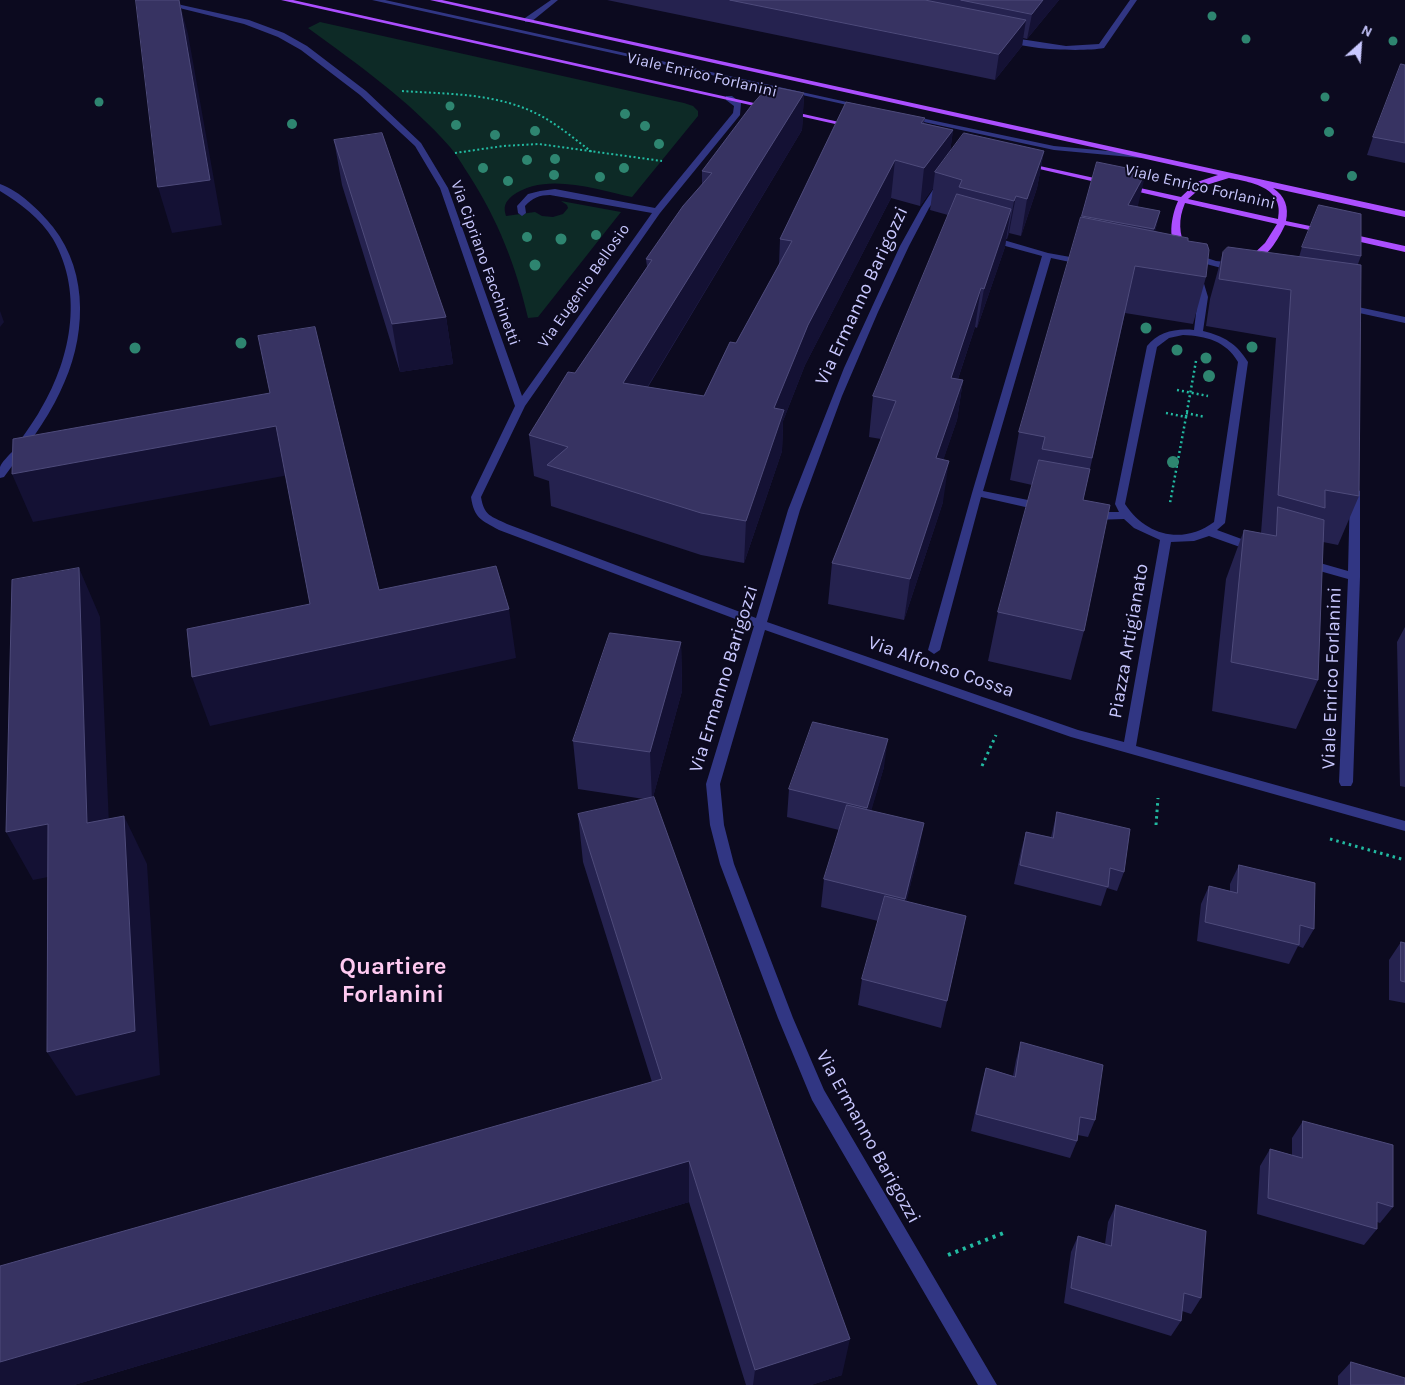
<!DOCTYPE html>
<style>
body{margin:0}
#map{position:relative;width:1405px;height:1385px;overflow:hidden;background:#0c0a1f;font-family:Karla,sans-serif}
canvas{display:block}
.north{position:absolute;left:1335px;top:20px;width:50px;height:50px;-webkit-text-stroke:4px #0c0a1f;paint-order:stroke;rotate:26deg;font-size:14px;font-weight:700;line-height:20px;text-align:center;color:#c9c8ff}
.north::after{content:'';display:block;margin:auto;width:18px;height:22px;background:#c9c8ff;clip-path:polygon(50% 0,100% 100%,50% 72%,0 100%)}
</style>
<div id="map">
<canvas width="1405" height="1385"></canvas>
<div class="north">N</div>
</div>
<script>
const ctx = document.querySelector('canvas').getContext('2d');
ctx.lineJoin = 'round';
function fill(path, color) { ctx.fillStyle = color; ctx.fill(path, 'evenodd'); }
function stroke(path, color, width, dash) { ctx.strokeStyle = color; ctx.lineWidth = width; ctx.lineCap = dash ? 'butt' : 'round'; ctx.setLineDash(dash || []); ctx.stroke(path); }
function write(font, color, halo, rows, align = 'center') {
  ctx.font = font + ' Karla,sans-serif'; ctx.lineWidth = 4; ctx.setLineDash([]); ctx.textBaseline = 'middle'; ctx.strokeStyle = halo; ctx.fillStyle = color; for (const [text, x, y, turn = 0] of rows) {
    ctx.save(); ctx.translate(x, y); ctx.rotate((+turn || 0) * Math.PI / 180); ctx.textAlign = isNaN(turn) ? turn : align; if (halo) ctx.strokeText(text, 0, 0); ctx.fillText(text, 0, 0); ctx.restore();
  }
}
fill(new Path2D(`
 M320 22 684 103 693 106 698 111V116L632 197C597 190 545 171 512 196 505 202 503 207 506 216L535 212 542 216 553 217 563 214 568 208 567 205 561 201 621 212 538 317 528 318C516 266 498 220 469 175 463 166 457 155 450 147 409 100 357 64 308 28Z`), '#0d2a26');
stroke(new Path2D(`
 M402 91C445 94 491 93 531 111 554 121 573 138 592 152
 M455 153 503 146 539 144 662 161`), '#22baa1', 2, [2, 2.5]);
stroke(new Path2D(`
 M1177 390 1208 396
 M1166 413 1186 417 1170 503
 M1186 413 1205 417
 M1186 417 1196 361`), '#22baa1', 2.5, [2, 3]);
stroke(new Path2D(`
 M982 766 996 735
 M1156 825 1158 798
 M1330 839 1405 860`), '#22baa1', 3, [2.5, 4]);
stroke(new Path2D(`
 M948 1255 1006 1232`), '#22baa1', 4, [3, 5]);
fill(new Path2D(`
 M147 0H159L249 20 284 33 307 46 366 91 421 143 448 188 522 396 652 213 550 195C540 195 532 198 525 206L526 213 522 216 518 213 517 206 528 194 540 191 555 189 655 208 733 113 734 106 726 100V96H732L741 103 740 115 660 213 525 406 481 497C484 516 491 516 507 524L756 618 788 510 844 368 900 246 921 208 938 182H944L945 184 929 208 909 246 878 312 842 396 800 510 767 622 1078 730 1124 742 1160 540 1134 528 1124 519 1093 520 1087 516 1093 512H1119L1115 504 1147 346C1158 332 1176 328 1194 330L1198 297 1192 277 1197 274 1202 277 1208 297 1203 331C1224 336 1237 344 1248 362L1225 523 1217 530 1258 545 1260 548 1254 552 1209 536 1194 541 1171 542 1136 746 1405 821V831L1071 737 765 630 720 784 724 825 734 864 793 1018 824 1090 997 1385H978L812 1100 778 1018 720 864 710 825 706 784 754 626 499 530C481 520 474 518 471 497L515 406 440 188 415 146 360 95 301 50 278 37 244 24ZM1183 335C1206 336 1226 341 1238 362L1214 522C1183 545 1146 536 1125 504L1157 347 1169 338Z
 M372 0H385L865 106 861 108Z
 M551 0H558L531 22H525V18Z
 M1130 0H1137L1104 48C1083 52 1021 50 1003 39L1007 37 1066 46 1099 44Z
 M907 115 1054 146 1141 154 1145 156 1141 158 1054 150 910 119 906 117Z
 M0 184C20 191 40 211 53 227 90 274 86 340 60 392 46 422 24 450 4 477L0 478C0 475 0 470 0 467 2 462 8 456 12 452 21 439 30 427 38 414 70 362 85 295 53 239 41 219 20 203 0 191Z
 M990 236 1048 253 1087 260 1089 262 1084 265 1051 258 983 491 1043 503 1049 507 1043 511 981 497 940 650 934 654 928 650 972 493 1042 256 987 241V237Z
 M1192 253 1216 261 1236 263 1241 266C1230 274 1201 262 1189 258V254Z
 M1344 304 1405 317V323L1341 309 1339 307Z
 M1355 488 1360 491V577L1353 782 1351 786H1341L1339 782 1348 579 1302 566 1300 563 1306 559 1348 571 1350 491Z`), '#313683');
fill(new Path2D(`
 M281 0H293L857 126 853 128Z
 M430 0H442L1405 211V217L1273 188C1285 196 1289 207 1286 221L1329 230V234L1285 225C1278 240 1267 258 1251 264L1246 261 1265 243 1277 224 1185 203C1178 220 1179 233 1186 249L1182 252C1165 244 1172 214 1178 201L1022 165 1026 163 1181 197 1197 182 1218 175ZM1229 178C1250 182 1285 187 1278 219L1188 199 1203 186Z
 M1346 233 1405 246V252L1343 238V234Z`), '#ac4fff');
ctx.fillStyle = '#2e8570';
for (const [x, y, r] of [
 [1212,16,4.5],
 [1246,39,4.5],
 [1393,41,4.5],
 [1325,97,4.5],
 [99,102,4.5],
 [450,106,4.5],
 [625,114,5],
 [292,124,5],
 [456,125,5],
 [645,126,5],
 [535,131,5],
 [1329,132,5],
 [495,135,5],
 [659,144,5],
 [555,159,5],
 [527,160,5],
 [483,168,5],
 [624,168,5],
 [554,175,5],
 [1352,176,5],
 [600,177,5],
 [508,181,5],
 [596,235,5],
 [527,237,5],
 [561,239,5.5],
 [535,265,5.5],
 [1146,328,5.5],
 [241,343,5.5],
 [1252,347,5.5],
 [135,348,5.5],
 [1177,350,5.5],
 [1206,358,5.5],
 [1209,376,6],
 [1173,462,6]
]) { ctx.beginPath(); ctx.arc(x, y, r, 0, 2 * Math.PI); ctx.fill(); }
fill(new Path2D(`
 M607 0H1059L1027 39 1023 38 1022 46 995 80Z
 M1405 65V163L1367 155 1373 137Z
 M804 93 802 130 648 387 704 396 736 343 779 265 780 239 925 118 924 123 953 130 950 152 1044 151 1037 188 1021 236 1009 233 1007 239H1006L1005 247 977 328 975 327 958 379 963 380 957 420 943 460V502L904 620 828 604 832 563 881 439 869 437 873 396 948 215 930 210 933 188 920 206 891 198 805 365 783 421 782 451 744 563 701 555 551 506 549 481 534 476 529 435 575 373 647 267 646 259 702 184V171Z
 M334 140 446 317 453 364 400 372 342 185Z
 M1097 162 1138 207 1160 211 1155 231 1188 241 1206 277 1193 324 1125 313 1083 500 1084 631 1071 680 988 661 998 612 1032 485 1010 480 1019 432Z
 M1302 247 1361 256 1358 264 1359 496 1338 545 1323 542 1318 680 1296 729 1212 711 1226 579 1244 530 1261 533 1276 338 1206 326 1210 299 1223 252 1299 257Z
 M1405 627V787L1400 786 1397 642Z
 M681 642 682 691 653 797 842 1375 811 1385H746L689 1202 74 1385H0L652 1082 583 862 578 814 644 799 578 789 573 741Z
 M884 767 871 810 919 851 906 902 966 916 941 1028 858 1005 862 979 878 921 821 907 824 879 839 830 787 817 789 789Z
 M1057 812 1124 872 1117 891 1107 888 1101 906 1014 884 1021 851 1026 832 1051 837Z
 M1239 865 1314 929 1303 948 1298 946 1289 964 1197 941 1201 904 1209 886 1230 891V884Z
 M1401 942 1405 943V1003L1389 1000V960Z
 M1021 1042 1095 1120 1088 1137 1078 1135 1077 1141 1070 1158 971 1131 981 1086 986 1068 1013 1076 1016 1060Z
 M1303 1121 1393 1207 1380 1223 1377 1222V1229L1364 1245 1257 1214 1260 1166 1270 1149 1292 1155V1138Z
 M1116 1205 1201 1298 1191 1314 1182 1311 1181 1321 1171 1336 1064 1303 1071 1252 1078 1236 1105 1244 1108 1222Z
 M1351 1362 1405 1385H1338V1376Z`), '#25224f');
fill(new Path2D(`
 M179 0 188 34 222 225 172 233 158 187Z
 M1043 0H1059L1027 39 1032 14Z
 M1026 20 1022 46 995 80 999 54Z
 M804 93 802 130 625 424 623 383Z
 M953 130 948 167 935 172 933 188 920 206 924 168Z
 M1044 151 1037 188 1021 236 1027 199Z
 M895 160 891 198 805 365 783 421 782 451 744 563 746 521 774 408 808 325Z
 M1146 172 1137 210 1128 205Z
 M1016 196 1009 233 1007 239 1014 201Z
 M1011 209 1005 247 977 328 984 289Z
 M1160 211 1151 250 1144 268 1154 229Z
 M981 288 975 327 945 418 951 378Z
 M0 311 4 322 0 327Z
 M446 317 453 364 400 372 392 324Z
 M963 380 957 420 930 499 936 458Z
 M276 426 289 475 33 522 12 474Z
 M949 461 943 502 904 620 910 579Z
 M79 568 100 617 111 871 87 823Z
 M509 609 516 658 210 726 192 677Z
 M681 642 682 691 652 801 650 752Z
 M888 739 884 767 864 836 867 808Z
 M124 816 147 864 160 1075 76 1096 47 1052Z
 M924 823 919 851 900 927 905 899Z
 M48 824 73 872 33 880 6 832Z
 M689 1161V1202L74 1385H0V1362Z
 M850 1339 842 1375 811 1385H753L755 1370Z`), '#141134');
const building = new Path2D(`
 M136 0H179L210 180 158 187Z
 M730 0H925L1026 20 999 54Z
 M961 0H1043L1032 14Z
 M1401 64 1405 65V143L1373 137Z
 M769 86 804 93 623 383 704 396 730 342 736 343 792 241 780 239 846 102 925 118 921 123 953 130 924 168 895 160 808 325 774 408 784 410 746 521 701 513 547 465 568 447 529 435 568 372 575 373 652 260 646 259 683 206 712 173 702 171 751 106Z
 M382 133 446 317 392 324 334 140Z
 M964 133 1044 151 1027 199 1016 196 1014 201 959 187 962 180 935 172Z
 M1097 162 1146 172 1128 205 1160 211 1154 229 1082 216Z
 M957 194 1011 209 984 289 981 288 951 378 963 380 936 458 949 461 910 579 832 563 896 401 873 396Z
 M1319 205 1361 214V256L1302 247Z
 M1081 217 1188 238V241L1207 244 1209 250 1206 277 1135 266 1092 458 1042 449 1045 437 1019 432Z
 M1228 247 1361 265 1359 496 1325 490V508L1278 495 1291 290 1219 279 1223 252Z
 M315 327 379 590 496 566 509 609 192 677 187 629 310 604 276 426 12 474 13 439 270 393 258 336Z
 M1039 460 1090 469 1083 500 1110 505 1084 631 998 612Z
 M1278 507 1324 520 1318 680 1231 662 1244 530 1276 536Z
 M79 568 87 823 124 816 135 1031 47 1052 48 824 6 832 12 580Z
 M610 633 681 642 650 752 573 741Z
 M813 722 888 739 867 808 789 789Z
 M654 797 850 1339 755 1370 689 1161 0 1362V1266L662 1079 578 814Z
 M847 805 924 823 905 899 824 879Z
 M1057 812 1130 829 1124 872 1110 868 1108 887 1020 865 1026 832 1053 838Z
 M1239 865 1315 883 1314 929 1300 925 1299 945 1205 922 1209 886 1237 893Z
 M885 896 966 916 947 1001 862 979Z
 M1401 942 1405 943V982L1401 981Z
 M1021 1042 1103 1065 1095 1120 1080 1117 1077 1141 976 1114 986 1068 1015 1077Z
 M1303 1121 1393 1145V1207L1377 1202V1229L1268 1198 1270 1149 1302 1158Z
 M1116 1205 1206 1231 1201 1298 1184 1293 1181 1321 1071 1288 1078 1236 1111 1246Z
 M1351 1362 1405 1378V1385H1351Z`);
fill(building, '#373362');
stroke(building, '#4e4b7b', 1);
write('16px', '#c9c8ff', '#0c0a1f', [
 ["Viale Enrico Forlanini",702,75,13],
 ["Viale Enrico Forlanini",1200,187,13],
 ["Via Cipriano Facchinetti",485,263,70],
 ["Via Eugenio Bellosio",584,286,-55]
]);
write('19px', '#c9c8ff', '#0c0a1f', [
 ["Via Ermanno Barigozzi",862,296,-65],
 ["Piazza Artigianato",1129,641,-80],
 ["Via Alfonso Cossa",941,667,19],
 ["Viale Enrico Forlanini",1332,678,-88],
 ["Via Ermanno Barigozzi",724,679,-73],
 ["Via Ermanno Barigozzi",868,1137,61]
]);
write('bold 24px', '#ffcaf1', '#0c0a1f', [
 ["Quartiere",393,967],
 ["Forlanini",393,995]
]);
</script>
